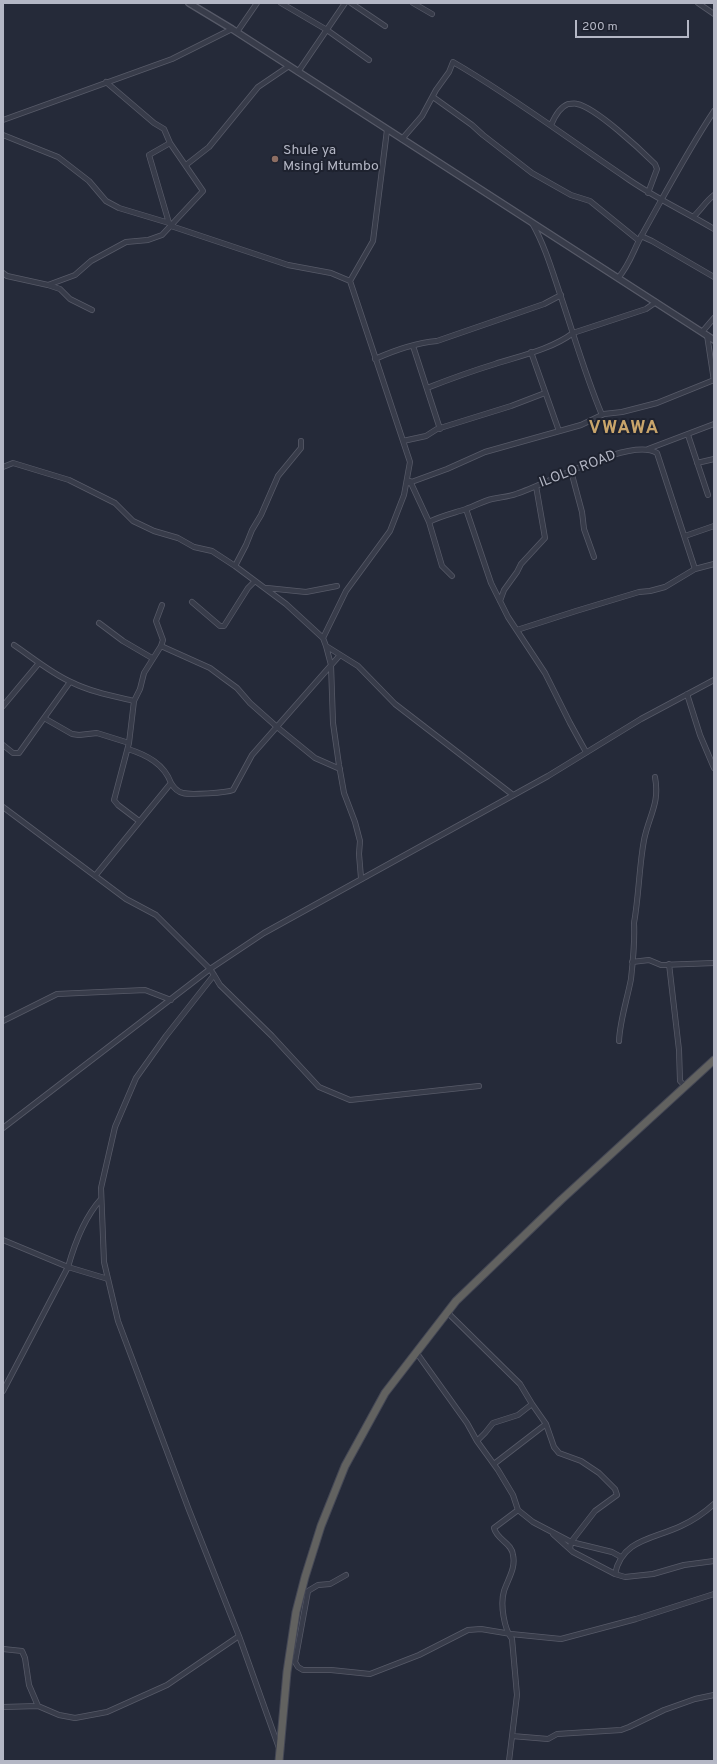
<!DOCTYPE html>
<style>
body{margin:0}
#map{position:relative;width:717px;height:1764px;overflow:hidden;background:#252a39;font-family:Overpass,sans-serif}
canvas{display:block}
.frame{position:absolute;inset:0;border:4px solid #b4b7c5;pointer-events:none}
.scale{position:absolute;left:575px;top:20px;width:114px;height:18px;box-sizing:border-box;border:2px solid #b4b7c5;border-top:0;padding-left:5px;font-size:12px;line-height:14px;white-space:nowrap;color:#b4b7c5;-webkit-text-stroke:3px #1e222f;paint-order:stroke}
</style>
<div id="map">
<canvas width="717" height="1764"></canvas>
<div class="frame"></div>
<div class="scale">200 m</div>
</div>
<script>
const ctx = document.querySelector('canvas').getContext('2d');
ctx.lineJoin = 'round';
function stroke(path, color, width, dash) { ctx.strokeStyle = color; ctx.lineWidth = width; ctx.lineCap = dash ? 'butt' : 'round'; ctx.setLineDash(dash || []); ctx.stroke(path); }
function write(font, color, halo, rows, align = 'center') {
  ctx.font = font + ' Overpass,sans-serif'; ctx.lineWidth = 4; ctx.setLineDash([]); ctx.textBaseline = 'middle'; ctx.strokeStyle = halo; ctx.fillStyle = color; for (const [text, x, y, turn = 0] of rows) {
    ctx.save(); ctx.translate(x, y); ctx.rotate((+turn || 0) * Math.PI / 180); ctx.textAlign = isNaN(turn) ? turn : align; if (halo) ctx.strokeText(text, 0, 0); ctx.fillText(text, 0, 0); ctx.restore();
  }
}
const minor = new Path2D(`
 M281 3 327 30 369 60
 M351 3 385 26
 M413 3 432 14
 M698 3 714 14
 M237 32 257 3
 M298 72 345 3
 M433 97 472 125 483 135 532 173 571 195 590 201 638 240
 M3 120 172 59 232 29
 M551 125C554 118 560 107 568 104 571 104 575 103 577 104 595 107 641 150 655 164L657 169 648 193
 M387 130 373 241 350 281 410 462 404 495 390 531 346 591 323 638 326 646 358 666 395 704 513 795
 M3 135 58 157 89 181 106 201 119 208 169 223 171 226 288 265 331 273 350 281
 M402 139 422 116 436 90 449 72 453 62C512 96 567 138 625 177 653 197 684 211 714 229
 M186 165 209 147 258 87 289 66
 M693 217C701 210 705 202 714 195
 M169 223 149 155 170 143
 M532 223C544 244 551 267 559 291 573 332 585 375 602 415
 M641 236 652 241 714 277
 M3 273 7 276 48 285 60 289 70 299 92 310
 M618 278C630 265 634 248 643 233 666 192 688 150 714 111
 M48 285 75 275 91 261 126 242 148 240 162 235 203 191 170 143 164 129 154 123 106 82
 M702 332 714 318
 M707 335 714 381
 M413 346 440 429
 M531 352 559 431
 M375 359C395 350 415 343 437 341L544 304 561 295
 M427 388C450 379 472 371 495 364 520 356 552 349 573 333L646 309 656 302
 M688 435 708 495
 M403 441 426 436 437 429 511 406 545 393
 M648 449 714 424
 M697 463 714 459
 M3 467 13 463 69 480 115 503 133 521 154 531 178 538 194 547 212 551 235 566 286 604 323 638
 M571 471 582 512 584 529 594 557
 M410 481 429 522 442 566 452 576
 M406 484 447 469 485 452 581 425 604 414 622 412 657 403 714 380
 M466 509 491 583 508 617 545 673 570 723 586 752
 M429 522C440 516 454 513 466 509 475 506 483 501 492 499 500 497 508 497 516 494 546 485 631 436 657 453L695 569
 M685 536 714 526
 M235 566 246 545 252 530 261 515 278 476 301 448V441
 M267 588 306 592 337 586
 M500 601 504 590 517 572 521 564 545 538 536 486
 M192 602 220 626H224L248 588 255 581
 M99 623 123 641 152 658
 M517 630 576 611 639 592 650 591 665 587 695 569 714 564
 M14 645C33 658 51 673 71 682 91 692 113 696 134 701L140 689 144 673 161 646 163 640 156 621 162 605
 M161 646 210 668 222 677 237 688 250 703 277 727 315 758 340 769
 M326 646 331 665 333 723 339 765 344 793 355 822 360 841 359 854 361 878
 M687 694 700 735 714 768
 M134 701 129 743 114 800 118 805 139 821
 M3 706 39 663
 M44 718 70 682
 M3 745 13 753H19L44 718 72 734 79 735 97 733 129 743
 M128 749C147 755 164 764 171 783
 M3 807 126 899 156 915 210 969 3 1128
 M95 876 171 783C174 788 177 792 183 793 190 795 226 793 233 790L252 755 340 655
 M632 962 649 960 661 965 714 963
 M669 964 679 1050 680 1081 685 1086
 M214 975 220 985 272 1036 319 1087 350 1100 479 1086
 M3 1021 57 994 145 990 171 1000
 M619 1041C620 1020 627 1000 631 979 633 961 635 941 634 923 639 895 639 867 644 840 649 815 660 804 655 777
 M3 1240 68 1267 108 1279
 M447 1312 520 1384 532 1404 518 1415 493 1423 485 1433 477 1441
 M416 1352 467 1423 477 1441 498 1470 513 1495 518 1510 533 1522 571 1542 612 1552 621 1557
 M3 1391 68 1267C75 1242 84 1218 101 1199
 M532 1404 546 1424 554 1447 559 1453 581 1461 599 1473 615 1489 617 1495 595 1511 571 1542 570 1549
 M494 1464 546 1424
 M553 1534 573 1552 615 1574 625 1577 653 1574 684 1565 714 1561
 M615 1574C622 1539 654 1539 681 1526 692 1521 704 1513 714 1504
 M346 1575 330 1584 318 1585 308 1591 295 1662 298 1667 303 1670H331L370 1674 419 1655 468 1630 481 1629 511 1634 561 1639 636 1619 714 1594
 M3 1649 22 1651 25 1658 29 1685 38 1706 59 1715 75 1718 107 1712 167 1685 239 1636
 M3 1707 38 1706
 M512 1736 548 1739 557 1734 621 1730 629 1727 664 1710 695 1699 714 1695
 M279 1748 239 1636 189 1510 118 1321 104 1262 101 1188 115 1127 136 1078 166 1036 214 975 210 969 264 933 548 776 641 719 714 680
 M509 1761 517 1695 512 1639C504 1629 500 1604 504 1591 508 1579 516 1568 513 1555 512 1543 497 1540 494 1528L518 1510`);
const tertiary = new Path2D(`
 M189 3 232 29 714 340`);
const trunk = new Path2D(`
 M279 1761 287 1672 296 1612 305 1577 321 1526 345 1466 385 1393 456 1301 561 1200 714 1060`);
stroke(minor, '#575a68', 6);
stroke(tertiary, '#575a68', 8);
stroke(trunk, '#444755', 9);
stroke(minor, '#383c4a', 4.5);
stroke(tertiary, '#383c4a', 5.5);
stroke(trunk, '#626260', 7);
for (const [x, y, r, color] of [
 [275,159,4,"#8d6e63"]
]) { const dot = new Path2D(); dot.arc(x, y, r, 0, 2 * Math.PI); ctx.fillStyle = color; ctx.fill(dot); stroke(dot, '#1e222f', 1.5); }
write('14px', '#b4b7c5', '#1e222f', [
 ["Shule ya",283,151],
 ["Msingi Mtumbo",283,167]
], 'left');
write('14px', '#b4b7c5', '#1e222f', [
 ["ILOLO ROAD",578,470,-21]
]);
ctx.letterSpacing = '1px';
write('bold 18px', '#c9a56b', '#1e222f', [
 ["VWAWA",624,429]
]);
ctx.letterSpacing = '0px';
</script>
